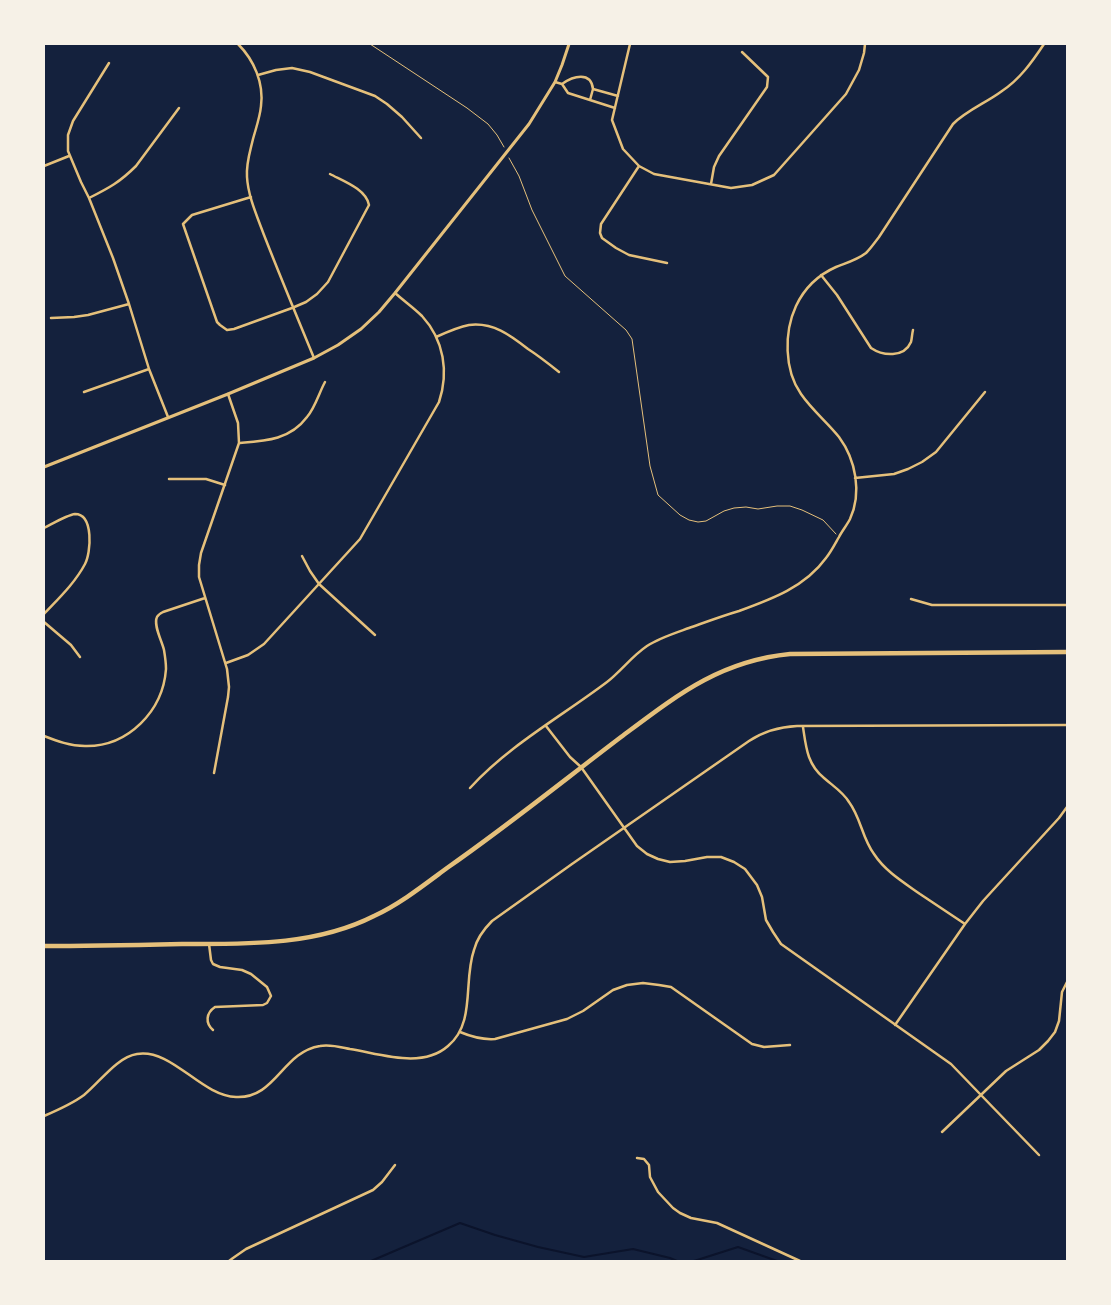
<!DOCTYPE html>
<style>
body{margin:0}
#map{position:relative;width:1111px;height:1305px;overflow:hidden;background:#14213d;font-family:Georgia,serif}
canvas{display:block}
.frame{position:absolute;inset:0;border:45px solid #f6f1e7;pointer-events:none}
</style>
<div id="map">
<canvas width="1111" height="1305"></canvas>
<div class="frame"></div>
</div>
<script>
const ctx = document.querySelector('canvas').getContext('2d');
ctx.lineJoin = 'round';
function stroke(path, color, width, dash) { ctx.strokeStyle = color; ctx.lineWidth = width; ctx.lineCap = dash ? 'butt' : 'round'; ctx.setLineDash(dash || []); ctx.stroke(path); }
stroke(new Path2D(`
 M371 1261 460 1223 495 1235 538 1247 584 1257 633 1249 670 1258 677 1261
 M694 1261 738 1247 777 1261`), '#0b132b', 2);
stroke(new Path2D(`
 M370 44 467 108 488 124 497 135 504 147
 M509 158 519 176 532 210 565 276 626 330 632 339 650 466 658 495 680 515 689 520 698 522 706 521 724 511 734 508 746 507 758 509 777 506H790L802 510 823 520 836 534`), '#e5c07b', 1);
stroke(new Path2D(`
 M238 44C254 60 264 83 261 106 260 117 256 128 253 139 250 152 246 163 247 177 248 196 257 216 264 235 280 276 297 317 314 358
 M630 44 612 120 623 149 639 166 654 174 731 188 752 185 774 175 846 94 859 70 864 53 865 44
 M109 63 73 121 68 135V151L81 182 89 198 113 258 129 304 149 369 168 417
 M258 75 276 70 292 68 310 72 375 96 387 104 402 117 421 138
 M555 82 562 84C573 76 591 71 593 89L618 96
 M562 84 568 93 615 108
 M590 100 593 89
 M44 166 69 156
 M639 166 601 224 600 233 602 238 616 248 629 255 667 263
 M711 184 714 167 719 156 767 87 768 77 742 52
 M251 197 192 215 183 224 217 322 220 325 227 330 234 329 292 308 306 302 317 294 328 282 369 205C366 189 343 181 330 174
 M89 198C109 188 120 182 136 166L179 108
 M821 275 837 295 871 348C883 356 904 358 911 342 912 338 912 334 913 330
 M51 318 74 317 88 315 129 304
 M436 337C447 332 458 327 469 325 493 322 510 335 528 349 539 356 549 364 559 372
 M84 392 149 369
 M239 443C265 441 290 440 307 417 315 408 319 393 325 382
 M855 478 894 474 908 469 922 462 936 452 985 392
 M169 479H206L225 485
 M44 528C52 524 67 515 75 514 94 514 91 553 85 564 75 583 58 599 44 614
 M302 556 310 571 319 584 375 635
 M911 599 932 605H1067
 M44 622 71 645 80 657
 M226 663 248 655 264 644 360 539 439 402C449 372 444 340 422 316 414 308 404 301 395 293
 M546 726 570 757 581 767 637 846 647 854 658 859 670 862 685 861 707 857H721L734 862 745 869 757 885 762 897 766 920 773 932 781 944 951 1064 1039 1155
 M803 727C806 747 807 764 824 778 833 786 843 792 849 802 861 818 862 838 874 854 885 871 903 882 920 894 935 904 950 914 965 924
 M44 736C57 741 70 746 85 746 128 747 163 711 166 669 166 663 165 656 164 650 162 641 153 625 157 617 158 615 161 613 163 612L205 598
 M214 773 228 697 229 687 227 669 199 577V565L201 553 239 443 238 423 228 394
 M470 788C508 746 562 716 607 682 621 671 632 656 647 646 659 638 675 633 689 628 706 622 722 616 739 611 772 599 805 587 826 558 831 552 835 544 839 537 842 531 847 525 850 519 862 493 856 460 839 437 827 422 812 410 801 394 784 370 784 332 796 306 804 289 818 275 836 267 846 263 857 260 866 253 871 248 875 242 879 237L953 124C967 110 986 103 1002 91 1020 79 1032 62 1044 44
 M209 944 211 960 213 964 220 967 242 970 251 974 267 987 271 996 267 1003 263 1005 215 1007C206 1013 205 1023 213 1030
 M895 1025 965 924 983 901 1059 818 1067 807
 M460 1032C472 1037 482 1040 495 1039L567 1019 583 1011 613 990 627 985 643 983 659 985 671 987 752 1044 764 1047 790 1045
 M44 1116C58 1110 72 1104 84 1095 100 1082 117 1057 137 1054 172 1048 201 1096 236 1097 276 1099 282 1052 320 1046 330 1044 340 1047 350 1049 381 1054 422 1069 448 1046 476 1023 463 981 474 950 477 938 484 929 492 921L572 864 749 741C764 731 778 727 797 726L1067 725
 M942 1132 1006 1071 1039 1050 1048 1041 1055 1032 1059 1021 1062 992 1067 982
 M637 1158 644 1159 649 1165 650 1177 658 1192 673 1208 680 1213 691 1218 717 1223 800 1261
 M229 1261 233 1258 246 1249 373 1190 382 1182 395 1165`), '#e5c07b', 2.5);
stroke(new Path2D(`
 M44 467 228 394 314 358 338 345 361 329 379 312 395 293 529 124 555 82 562 65 569 44`), '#e5c07b', 3);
stroke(new Path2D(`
 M44 946C90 946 136 945 182 944 246 944 315 946 374 916 400 904 424 885 447 868 506 827 563 781 621 737 676 696 719 661 790 654L1067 652`), '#e5c07b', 4.5);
</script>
